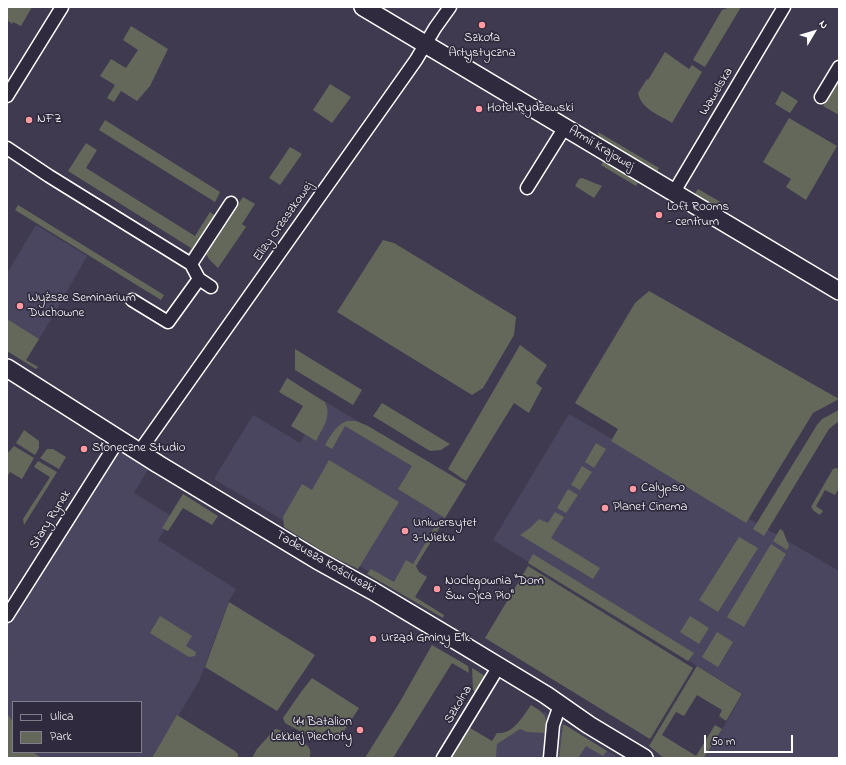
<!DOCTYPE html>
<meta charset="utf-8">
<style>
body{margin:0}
#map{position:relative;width:846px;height:765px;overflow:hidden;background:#403a51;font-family:"Indie Flower",sans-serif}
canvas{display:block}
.frame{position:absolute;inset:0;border:8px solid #fff;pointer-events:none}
.legend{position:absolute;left:12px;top:701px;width:130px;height:52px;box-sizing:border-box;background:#2f2a3d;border:1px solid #827f8b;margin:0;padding:5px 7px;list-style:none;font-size:12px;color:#fff}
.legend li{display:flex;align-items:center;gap:8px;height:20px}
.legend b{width:20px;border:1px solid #827f8b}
.north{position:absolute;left:794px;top:12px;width:40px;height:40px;-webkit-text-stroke:3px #2f2a3d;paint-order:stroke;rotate:52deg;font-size:11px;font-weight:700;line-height:16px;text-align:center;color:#fff}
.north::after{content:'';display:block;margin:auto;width:14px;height:18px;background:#fff;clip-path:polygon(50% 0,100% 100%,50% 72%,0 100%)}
.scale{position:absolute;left:704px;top:735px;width:89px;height:18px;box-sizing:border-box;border:2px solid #fff;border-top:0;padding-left:5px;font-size:12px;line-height:14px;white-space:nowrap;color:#fff;-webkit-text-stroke:3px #2f2a3d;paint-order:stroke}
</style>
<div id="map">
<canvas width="846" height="765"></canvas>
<div class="frame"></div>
<ul class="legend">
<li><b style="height:5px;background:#2f2a3d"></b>Ulica</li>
<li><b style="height:11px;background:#63685a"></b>Park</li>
</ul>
<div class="north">N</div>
<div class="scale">50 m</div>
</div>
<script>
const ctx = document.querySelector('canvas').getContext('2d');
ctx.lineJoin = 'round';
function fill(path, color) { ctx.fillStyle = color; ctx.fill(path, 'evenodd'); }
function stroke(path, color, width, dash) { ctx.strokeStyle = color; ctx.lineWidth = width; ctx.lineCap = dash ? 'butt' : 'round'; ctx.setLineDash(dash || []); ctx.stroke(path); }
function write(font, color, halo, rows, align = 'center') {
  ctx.font = font + ' "Indie Flower",sans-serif'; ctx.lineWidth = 3.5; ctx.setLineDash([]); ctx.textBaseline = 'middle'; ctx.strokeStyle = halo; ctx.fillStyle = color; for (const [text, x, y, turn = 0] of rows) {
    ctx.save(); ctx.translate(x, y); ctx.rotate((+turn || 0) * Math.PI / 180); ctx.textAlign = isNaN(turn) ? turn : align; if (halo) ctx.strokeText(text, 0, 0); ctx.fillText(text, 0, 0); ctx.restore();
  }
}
fill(new Path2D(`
 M36 225 87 256 53 316 25 362 7 351V273Z
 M324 401 465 485 400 590 214 479 253 415 300 443Z
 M569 414 839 571V758H705L743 694 493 540Z
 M119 451H123L150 466 134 493 173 517 158 540 236 589 229 601 199 681 153 758H43L33 752H141V702H13V739L7 736V652L9 649 7 648V625L114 455Z
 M544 712 619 758H495L497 743Z`), '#4b465f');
fill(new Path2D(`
 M7 7H32L21 26 13 22 12 24 7 20Z
 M730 7H741L705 67 693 60 722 10Z
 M131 26 168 49 150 86 137 101 121 91 114 102 107 98 115 85 100 76 111 59 126 68 138 50 123 40Z
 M665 52 689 69 692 65 702 72 672 123C658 114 642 110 638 93L647 79 648 80Z
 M839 78V115L823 106Z
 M330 84 351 97 332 123 313 110Z
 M782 91 798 101 790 113 775 104Z
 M789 118 837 146 806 200 786 187 791 179 763 162Z
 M105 120 220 192 215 202 99 130Z
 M598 132 659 168 656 173 599 139Z
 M86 143 97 150 86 168 195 236 210 212 216 216 190 258 187 256 191 248 68 171Z
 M290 147 302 154 280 185 269 178Z
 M604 160 639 181 636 186 601 165Z
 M582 178 602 186 594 198 575 186 579 179Z
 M698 189 724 204V213L694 195Z
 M243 197 255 204 242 224 246 227 218 268 209 259 206 254Z
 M18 205 164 295 161 300 15 210Z
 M383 240 394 243 516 317 514 335 483 388 472 395 337 312Z
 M649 291 839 399 813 413 746 523 611 441 618 429 575 403 635 303Z
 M7 319 39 339 26 360 38 367 36 369 7 351Z
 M520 345 547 365 536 383 542 388 529 413 514 403 466 481 448 469Z
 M295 349 362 390 353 405 295 370Z
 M287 378 325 402C332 417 323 427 316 441L291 426 303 406 279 392Z
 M382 403 450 444 441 450 430 451 373 416Z
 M839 410V421L829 429 764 536 753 529 817 425 822 419Z
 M347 421H356L368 426 466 484 445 518 398 489 412 466 345 426 332 449 325 445C331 435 336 425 347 421Z
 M24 430 39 441V448L35 455 16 443Z
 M596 443 606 449 594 468 585 462Z
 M14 446 34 458 22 479 10 472 7 477V454Z
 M47 449H53L66 457 59 469 40 458Z
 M329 460 399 502 358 569 327 554 284 527 283 517 302 484 312 490Z
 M38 461 57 472 24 525 23 519 50 477 34 467Z
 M582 466 592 472 580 490 571 485Z
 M836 468 839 469V488L835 495 825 490 816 506 823 511 820 515 814 511 811 507 833 469Z
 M568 489 578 495 566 513 557 508Z
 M183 494 218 516 212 525 183 508 168 531 162 528Z
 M555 512 564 517 551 538 600 568 593 579 520 535 530 528 539 519 548 523Z
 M436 525 440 527 416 566 419 572 427 577 415 597 444 615 443 618 367 574 371 569 394 582 406 560 413 564Z
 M780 529 783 531 789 546 787 550 773 541Z
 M739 537 758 548 718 612 699 600Z
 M771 544 786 554 744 627 727 617Z
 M533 554 694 653 688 661 528 563Z
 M528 566 693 668 650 739 485 638Z
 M229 602 315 655 277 711 205 667Z
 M160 616 192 636 186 646 196 652 195 656 189 657 150 633Z
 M690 616 709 628 699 644 680 632Z
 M717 632 733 642 718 667 702 657Z
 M432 645 468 666 469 673 452 663 393 758H365L401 700Z
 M697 666 742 694 726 721 719 716 722 710 697 695 684 716 676 712 662 735 696 756 715 725 722 729 704 758H664L649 746Z
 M472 668 485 676 476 692 473 690Z
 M312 678 359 708 339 739 326 730 319 738H312L285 723 283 718 301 692Z
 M531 705C544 713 549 716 545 733L527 732 520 729 497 744 496 758H452L470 728 492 741 497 733C513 735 523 716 531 705Z
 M7 714 13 722V752H33L42 758H7Z
 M177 715 235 751 238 754V758H152Z
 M563 725H565L607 751 603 756 586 746 578 758H559Z
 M275 729C282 729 306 741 309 748 311 751 310 755 310 758H252L257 749Z`), '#63685a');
const street = new Path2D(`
 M7 96 62 7
 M821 97 839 67
 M7 148 49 176 191 264 199 279 211 287
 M527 188 565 127
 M674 192 784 7
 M191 264 231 203
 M132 300 168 322 199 279
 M139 452 416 60 435 28 450 7
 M7 616 119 439
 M443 758 499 666
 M550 758 553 725 560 705`);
const secondary = new Path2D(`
 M363 7 839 291
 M7 368 158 464 317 560 373 591 465 646 546 695 589 725 644 758`);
stroke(street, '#fff', 15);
stroke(secondary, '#fff', 20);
stroke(street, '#2f2a3d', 12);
stroke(secondary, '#2f2a3d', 17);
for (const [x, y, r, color] of [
 [482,25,4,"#ff9aa2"],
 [479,109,4,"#ff9aa2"],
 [29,120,4,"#ff9aa2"],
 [659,215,4,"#ff9aa2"],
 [20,306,4,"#ff9aa2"],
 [84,449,4,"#ff9aa2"],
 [633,489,4,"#ff9aa2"],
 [605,508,4,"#ff9aa2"],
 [405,531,4,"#ff9aa2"],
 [437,589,4,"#ff9aa2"],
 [373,639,4,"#ff9aa2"],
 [360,730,4,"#ff9aa2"]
]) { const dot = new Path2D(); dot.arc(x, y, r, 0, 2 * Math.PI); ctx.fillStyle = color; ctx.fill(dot); stroke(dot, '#2f2a3d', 1.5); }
write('13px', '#fff', '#2f2a3d', [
 ["Szkoła",482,39,"center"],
 ["Artystyczna",482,54,"center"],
 ["Hotel Rydzewski",487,109],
 ["NFZ",37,120],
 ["Loft Rooms",667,208],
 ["- centrum",667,223],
 ["Wyższe Seminarium",28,299],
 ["Duchowne",28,314],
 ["Słoneczne Studio",92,449],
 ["Calypso",641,489],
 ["Planet Cinema",613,508],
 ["Uniwersytet",413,524],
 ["3-Wieku",413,539],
 ["Noclegownia \"Dom",445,582],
 ["Św. Ojca Pio\"",445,597],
 ["Urząd Gminy Ełk",381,639],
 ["44 Batalion",352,723,"right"],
 ["Lekkiej Piechoty",352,738,"right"]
], 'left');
write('13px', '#fff', '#2f2a3d', [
 ["Wawelska",717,92,-59],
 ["Armii Krajowej",601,149,31],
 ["Elizy Orzeszkowej",284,222,-55],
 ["Stary Rynek",51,520,-58],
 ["Tadeusza Kościuszki",325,563,30],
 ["Szkolna",459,705,-59]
]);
</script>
